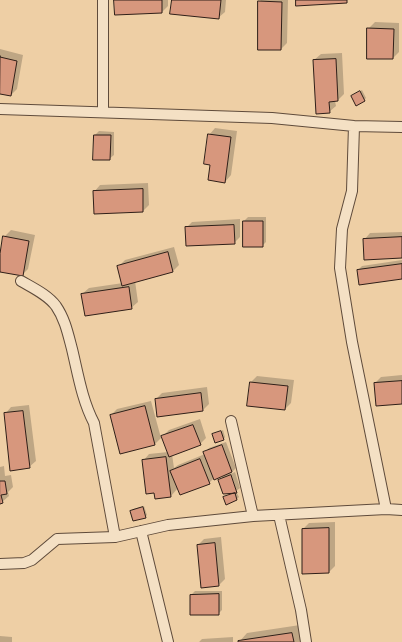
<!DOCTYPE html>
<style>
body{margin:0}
canvas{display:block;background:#eecfa5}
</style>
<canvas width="402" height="642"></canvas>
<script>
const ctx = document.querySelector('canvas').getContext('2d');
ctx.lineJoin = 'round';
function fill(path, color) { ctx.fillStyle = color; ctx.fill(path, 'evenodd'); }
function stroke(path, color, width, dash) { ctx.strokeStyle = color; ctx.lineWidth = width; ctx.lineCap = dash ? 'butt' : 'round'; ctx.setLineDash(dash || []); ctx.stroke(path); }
fill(new Path2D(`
 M115 0H168V6L162 12Z
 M173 0H226L225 12 218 18Z
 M261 0H288L287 43 281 49 259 2Z
 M375 22 399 23V52L393 58 368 29Z
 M0 49 23 55 17 89 11 95 0 93Z
 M342 53 344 94 338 100 335 101 336 106 329 112 314 60 321 54Z
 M362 90 366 98 364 100 352 96Z
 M215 128 237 131 231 175 225 182 211 164 209 135Z
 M99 131 114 132V155L109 159 95 135Z
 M148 183 149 205 143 211 94 192 100 185Z
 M248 217H266V242L262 246 244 221Z
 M240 219V237L234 243 186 228 192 222Z
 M11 230 35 235 28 269 22 275 0 271V260L4 237Z
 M402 232V257L364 240 370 233Z
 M174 247 179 265 173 271 135 281 138 302 131 308 82 294 89 288 123 283 118 267 125 260Z
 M402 260V278L358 270 362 266Z
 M402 375V403L375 383 381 377Z
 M257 376 294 380 291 403 285 409 248 405 251 382Z
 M207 387 209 404 203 410 158 416 156 399 162 393Z
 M151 401 161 438 154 445 111 415 117 409Z
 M29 405 36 461 29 467 5 414 11 407Z
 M200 419 206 438 200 444 172 454 174 468 178 465 205 454 204 453 209 448 226 442 236 468 230 474 235 472 240 488 236 491 239 497 237 499 226 503 224 498 236 492 220 480 225 474 214 478 209 483 178 488 171 496 143 461 149 454 168 452 163 436 169 430Z
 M223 430 225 437 224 439 213 435Z
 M4 466 5 476 11 475 13 487 8 492 9 496 2 502 0 503V467Z
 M144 506 147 515 145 517 131 511 133 509Z
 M335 522V566L329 572 303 529 309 523Z
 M221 537 225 579 219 585 198 545 204 539Z
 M195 591H222V610L218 614 191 595Z
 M300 625 303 642H239L247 633Z
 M0 636 12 637V642H0Z
 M233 637V642H199L202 639Z`), '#0003');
const building = new Path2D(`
 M114 0H162V13L115 15Z
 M172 0H221L219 19 170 14Z
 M296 0H347V3L296 6Z
 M258 1 282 2 281 50H258Z
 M367 28 394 29 393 59H367Z
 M0 56V57L17 61 11 96 0 94Z
 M336 59 338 101 329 102 330 113 316 114 313 60Z
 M360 91 365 101 356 106 351 96Z
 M208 134 231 137 225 183 208 180 210 165 204 164Z
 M94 135H111L110 160H93Z
 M143 189V212L94 214 93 191Z
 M243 221H263V247H243Z
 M234 225 235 244 186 246 185 227Z
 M3 236 29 241 23 276 0 272V254Z
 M402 237V258L364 260 363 239Z
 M168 252 173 272 122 286 117 266Z
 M402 264V279L359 285 357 270Z
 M129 287 132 309 85 316 81 294Z
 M402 381V404L376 406 374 383Z
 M250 382 288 386 285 410 247 406Z
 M201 393 203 411 157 417 155 399Z
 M145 406 155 445 120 454 110 415Z
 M23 411 30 468 10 471 4 413Z
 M193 425 201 445 169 457 161 436Z
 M221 431 224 440 215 443 212 434Z
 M222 445 232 472 214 480 203 452Z
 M166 457 171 497 155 499 154 493 146 494 142 460Z
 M200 459 210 484 180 495 170 471Z
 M231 475 237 493 223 494 218 480Z
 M0 481H5L7 494 1 495 3 503 0 504Z
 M235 493 237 500 226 505 223 497Z
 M143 507 146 518 133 521 130 511Z
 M329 528V573L302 574V529Z
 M215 543 219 586 201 588 197 545Z
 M219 594V615H190V595Z
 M292 633 294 642H238V641Z`);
fill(building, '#d7977d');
stroke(building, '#2f1f18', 1);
const minor = new Path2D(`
 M0 109 272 118 354 126 402 127
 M103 112V0
 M354 126 352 191 342 229 340 268 352 342 386 509
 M21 281C33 288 48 295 56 306 65 319 68 334 72 349 78 374 82 400 94 423L115 537
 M231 421 253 516
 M279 515 301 610 306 642
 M141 531 168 642
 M0 564 24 563 32 560 57 539 115 537 168 525 253 516 386 509 402 510`);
stroke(minor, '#5f4b3b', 12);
stroke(minor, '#f4e0c4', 10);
</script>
